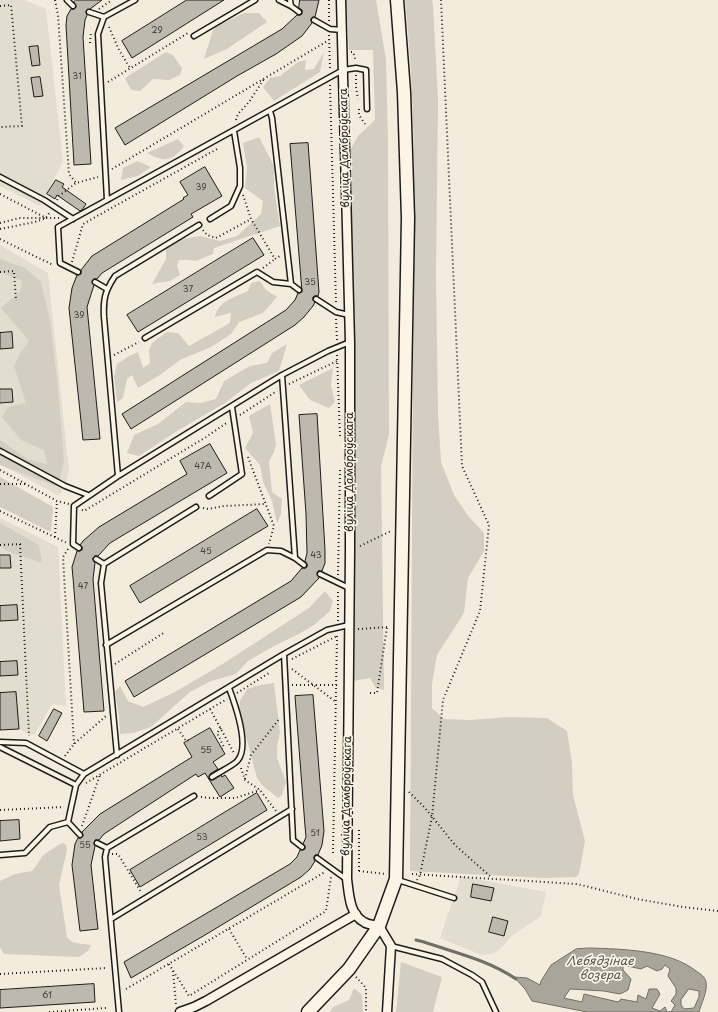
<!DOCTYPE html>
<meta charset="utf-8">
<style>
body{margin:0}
canvas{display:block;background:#f3ecdd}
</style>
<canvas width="718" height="1012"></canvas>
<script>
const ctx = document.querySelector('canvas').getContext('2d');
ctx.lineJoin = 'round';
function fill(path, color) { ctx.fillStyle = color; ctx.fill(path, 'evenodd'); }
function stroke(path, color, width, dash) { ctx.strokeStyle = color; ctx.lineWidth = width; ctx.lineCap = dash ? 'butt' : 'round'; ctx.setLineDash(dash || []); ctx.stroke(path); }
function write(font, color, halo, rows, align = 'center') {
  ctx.font = font + ' "Playpen Sans",sans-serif'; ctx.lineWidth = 3.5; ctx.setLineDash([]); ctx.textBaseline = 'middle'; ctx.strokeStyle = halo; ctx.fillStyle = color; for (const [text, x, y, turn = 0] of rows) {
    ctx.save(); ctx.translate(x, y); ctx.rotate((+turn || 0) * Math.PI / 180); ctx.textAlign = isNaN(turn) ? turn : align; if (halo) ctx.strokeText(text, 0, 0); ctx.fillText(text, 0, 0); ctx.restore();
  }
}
fill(new Path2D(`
 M0 0H25L46 9 63 162 40 206 0 186Z
 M0 245 48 273 69 471 65 486 59 496 0 464Z
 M0 518 58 547 66 706 52 704 35 734 30 735 19 729 0 730Z
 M461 876 546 892 541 916 513 935 498 951 490 954 482 955 440 938Z`), '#e3ddcf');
fill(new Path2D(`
 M346 0H376L386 59 388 142 389 435 381 466 384 690 375 687 370 678 353 681 349 152 358 136 375 120 373 50H349Z
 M405 0H432L433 5 438 99 436 276 438 413 441 462 454 495 469 517 484 533V551L468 578 464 613 437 655 432 684V708L444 719 470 720 509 717 547 718 567 731 572 762 573 795 585 841 579 874 576 877 544 878 410 871C411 703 412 535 413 368 414 245 418 122 405 0Z
 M244 13H259L267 22 227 49 204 59 213 30 217 26Z
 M166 52 173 55 182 68 180 75 169 80 153 79 140 91 131 90 125 78Z
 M324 52 320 72 274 101 263 87 270 78 280 76 298 62 306 60 305 70 314 69Z
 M259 137 274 166V188L280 226 214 248 213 254 196 261 188 260H179L177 266 180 275 170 281 152 284 166 259V248L183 239 200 236 220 241 237 236 261 214 263 201 245 188 247 167 243 143Z
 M178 139 184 146C173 161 164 163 147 153Z
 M137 161 151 167 138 176 121 180 123 168Z
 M0 259 25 268 41 282 50 320 57 378 64 460 58 487 0 465V440L29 460 47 464 44 450 21 440 2 417 8 407 26 403 14 366 21 352 29 341 1 308 20 292 22 281 0 272Z
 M260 281 266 290 277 297 263 313 239 322 231 334 211 347 180 360 160 375 138 388 132 375 127 379 123 398 117 402 114 377 117 364 129 356 138 352 143 368 150 363 149 350 152 343 167 332 178 333 189 346 230 323 231 313 215 317C218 301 235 297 248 291L251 283Z
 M287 344 279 371 251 383 225 403 177 431 139 456 127 453 134 435 158 424 186 402 201 403 216 399 224 381 250 366 267 363 272 353Z
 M333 368 331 386 335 402 329 408 310 400 299 385Z
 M270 404 276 444 274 452 269 461 272 492 282 499 281 514 277 523 272 501 263 482 260 465 245 448 253 433 249 416Z
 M0 477 53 507 51 532 0 507Z
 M0 523 39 545 42 563 7 551 0 546Z
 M325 591 333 601 330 611 314 625 299 634 276 645 248 661 236 674 211 681 190 692 151 727 133 733 120 734 119 716 115 692 120 686 128 701 143 707 175 692 221 665 309 608Z
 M274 683 280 732 277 747V758L286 782 282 795 278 798 262 785 257 778 239 710 240 701 247 689 260 685Z
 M62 843 66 845 67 850 59 885 67 937C72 945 82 943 91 945L88 951 79 957 4 954 0 947V881L15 874 32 871 36 866 43 855Z
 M401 962 442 977 433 1012H396Z
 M354 988 362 995 363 1012H330L333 1007 349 1000Z`), '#d3cec1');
const water = new Path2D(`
 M589 948C622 949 670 950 696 971 701 974 705 977 706 982 708 991 701 1004 699 1012H671L675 1005 671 1001 676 994V988L668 976 670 969 665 965 662 969 657 971 647 966 641 969 623 965V970L631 979 628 990 620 994 604 991 570 989 564 998 582 1002 584 994 618 1002 621 999 637 1002 638 995 646 999 649 989H657L660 994 652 1008 660 1011 665 1007 667 1012H671H587L532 1001 525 989 514 977 527 978 540 985 541 981 551 965 576 949ZM689 989 699 991V997L694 1008 684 1009 681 1005V1000Z`);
fill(water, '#aaa59b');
stroke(water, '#716e68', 1);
stroke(new Path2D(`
 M416 940 424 942C456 953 488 960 516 979`), '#716e68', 3);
const building = new Path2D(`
 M76 0H102L90 9 86 11 87 15 85 20 83 37 91 164 74 165 66 25 67 16 71 9H74L76 7 74 2Z
 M187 0H224L132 58 122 41Z
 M300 0H319L315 17 311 19 312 23 302 36 276 54 237 76 125 145 115 128 282 29 297 15H300L302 14V10L299 8Z
 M38 46 40 65 32 66 29 47Z
 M40 77 43 96 34 97 31 78Z
 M308 143 319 292 318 296H315L313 297V300L315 302 313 306 304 317 295 325 131 429 122 414 286 310 295 300 298 293 302 292 290 144Z
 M205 167 222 196 191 214 193 217 102 273 97 279H94L92 281 94 285 87 307 100 439 83 440 69 308 72 288 77 275 81 274V270L92 256 184 199 183 198 188 195 180 182Z
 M56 180 64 184 62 187 86 204 82 210 80 211 57 195 55 199 47 194Z
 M253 238 264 255 138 332 127 315Z
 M12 332 13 348 0 349V333Z
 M0 389H12L13 402 0 403Z
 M317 414 325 550V563L322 571H318L317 573 319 578 301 597 134 697 125 681 291 581 302 568H305L307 567V564L305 561 307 553 306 514 299 415Z
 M210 444 227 473 110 543 98 556H95L93 558V560L95 563 93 579 104 711 84 712 73 578 72 567 77 551 82 550V547L80 545 83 541 99 527 187 474 180 461Z
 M257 509 268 526 140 603 130 586Z
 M0 555H10L11 568H0Z
 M17 605 18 620 0 621V606Z
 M17 661 18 675 0 676V662Z
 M16 692 19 729 0 730V693Z
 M313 695 324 831 322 845 318 855H315L314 857 315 861 310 869 301 877 205 935 131 978 124 962 290 864 297 857 300 850 305 849V846L303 844 306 837 305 826 295 696Z
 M54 709 62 713 47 741 39 736Z
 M210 728 225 754 213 762 218 769 210 774 209 779 213 780 221 775 222 777 225 775 234 788 220 797 205 773 198 777 196 774 104 834 99 840H95L94 844 95 846 91 865 98 929 80 931 72 865 75 844 78 838H81L83 836 82 832 100 814 192 757 184 743Z
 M257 793 267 810 140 887 130 870Z
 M19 820 20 839 0 841V821Z
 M473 884 494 888 491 901 471 897Z
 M493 917 508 921 504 936 489 932Z
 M94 984 95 1002 0 1008V990Z`);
fill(building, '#beb9ae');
stroke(building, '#1c1c1c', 1);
const service = new Path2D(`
 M67 0 73 6
 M279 0 291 6
 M290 0 291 6 299 12
 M89 12 104 17
 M314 20 330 29 342 30
 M194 36 255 0
 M270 111 272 118 291 284 299 290
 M0 177 44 200 73 219
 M107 200 98 34 104 17 135 0
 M210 219 231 206 240 186V168L234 131
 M78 272 60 263 58 227 343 70 356 68 366 70 367 109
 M95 282 107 289
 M316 299 336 312 349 315
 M145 338 257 272 273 282 291 284
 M282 375 295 558 304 565
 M0 451 65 486 88 495
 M118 476 104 317C103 299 105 291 115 276L199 225
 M209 496 242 474 232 407
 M79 548 73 544 74 506 118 476 282 375 328 351 350 342
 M96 559 104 564
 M320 574 349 588
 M106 645 267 550 281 551 295 558
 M284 654 293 840 302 847
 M0 742 26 743 84 774
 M0 747 76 785
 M117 755 101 583 104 564 196 507
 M212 777C217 773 235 765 238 760 250 745 235 704 229 688
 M80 835 68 822 76 785 84 774 284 654 327 630 349 625
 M97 843 107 848
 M0 855 25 853 50 827 68 822
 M317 858 346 879
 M398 880 454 898
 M111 919 292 809
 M391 946 442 959 472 975 482 982 496 1012
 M119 1012 105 857 107 848 194 796`);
const minor = new Path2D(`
 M341 0 350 342V551L347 879C349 893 349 914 364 922 368 925 375 925 379 926L391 946 387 1012
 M180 1012 194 1007 206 1001 356 914`);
const secondary = new Path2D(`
 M308 1012 349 969 379 926 396 879 408 218 404 92 397 0`);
stroke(service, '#1c1c1c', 7);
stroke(minor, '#1c1c1c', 11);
stroke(secondary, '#1c1c1c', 15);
stroke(new Path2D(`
 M55 0 58 15 69 174 76 183
 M329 0V21
 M0 6 11 5 22 126 0 127
 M99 9 112 0
 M109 27 119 50 130 68
 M329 35 330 69
 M90 43 91 32
 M351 52H353L356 61
 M356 75V87L358 99
 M108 82 188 33
 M330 85 336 303
 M359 109V115L365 124
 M236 120 238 114 249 102 264 79
 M112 169 329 40
 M0 194 46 218H59
 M243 195 251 219 275 259 280 256
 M57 200 59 196 76 183 98 177
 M0 223 19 218H45
 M0 229 35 222 46 218 50 212
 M203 230 207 235 216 238 251 219
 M0 239 53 265
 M72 262 83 224 217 149
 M263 268 275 259
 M0 272 14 271 16 301
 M336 319 337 341
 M114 355 139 342
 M337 355 340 437
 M289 384 337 361
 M240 415 277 391
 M248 457 274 526 269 544
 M0 470 57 501 69 504
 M0 484H26
 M203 508 208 509 224 506 265 504
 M82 510 84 511 206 437 228 422
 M0 511 67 543
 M55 537 57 501
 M0 545 20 544 29 736
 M360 546 391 531
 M68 549 63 557 74 744
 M338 575 340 469
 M338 621V591
 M358 629 388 627
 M292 659 337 636
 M115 664 165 632
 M292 669 336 702
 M292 685H338
 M237 693 269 673
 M370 693H377L387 627
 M210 709 234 753
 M221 728 217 733 224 747 222 748
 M178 729 186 741 190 740
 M65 756 74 744 106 716
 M241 768 245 780 260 790 276 811
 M245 779 251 755 280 718
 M86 783 227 699
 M409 792 425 808 455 845 492 878
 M201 797 211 798H235L260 790
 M0 810 64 807
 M82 826 100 775
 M333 853 337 635
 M112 854H118L141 892
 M359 871V827
 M359 871 386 874
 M412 874 577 884 637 899 683 907 718 911
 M417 880 420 875 432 817 443 700 480 611 489 525 462 466 441 0
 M229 929 247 959
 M169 964 189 996 326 911 331 877
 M173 971 176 1005
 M0 974 107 968
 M356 977 366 988V1012
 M126 989 325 872
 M49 1012 106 1008`), '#1c1c1c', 2, [1, 3]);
stroke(service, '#fcf5e5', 4);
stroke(minor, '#fcf5e5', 8);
stroke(secondary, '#fcf5e5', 12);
write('9px', '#444340', null, [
 ["29",157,31],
 ["31",77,77],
 ["39",201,188],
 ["35",310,283],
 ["37",188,290],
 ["39",79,316],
 ["47А",203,467],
 ["45",206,552],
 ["43",316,556],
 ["47",83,587],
 ["55",206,751],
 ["51",315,834],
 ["53",202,838],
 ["55",85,846],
 ["61",47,996]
]);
write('11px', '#1c1c1c', '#fcf5e5', [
 ["вуліца Дамброўскага",345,148,-91],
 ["вуліца Дамброўскага",350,472,-90],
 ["вуліца Дамброўскага",347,796,-89]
]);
write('italic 12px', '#55534f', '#fcf5e5', [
 ["Лебядзінае",600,962],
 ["возера",600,976]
]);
</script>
